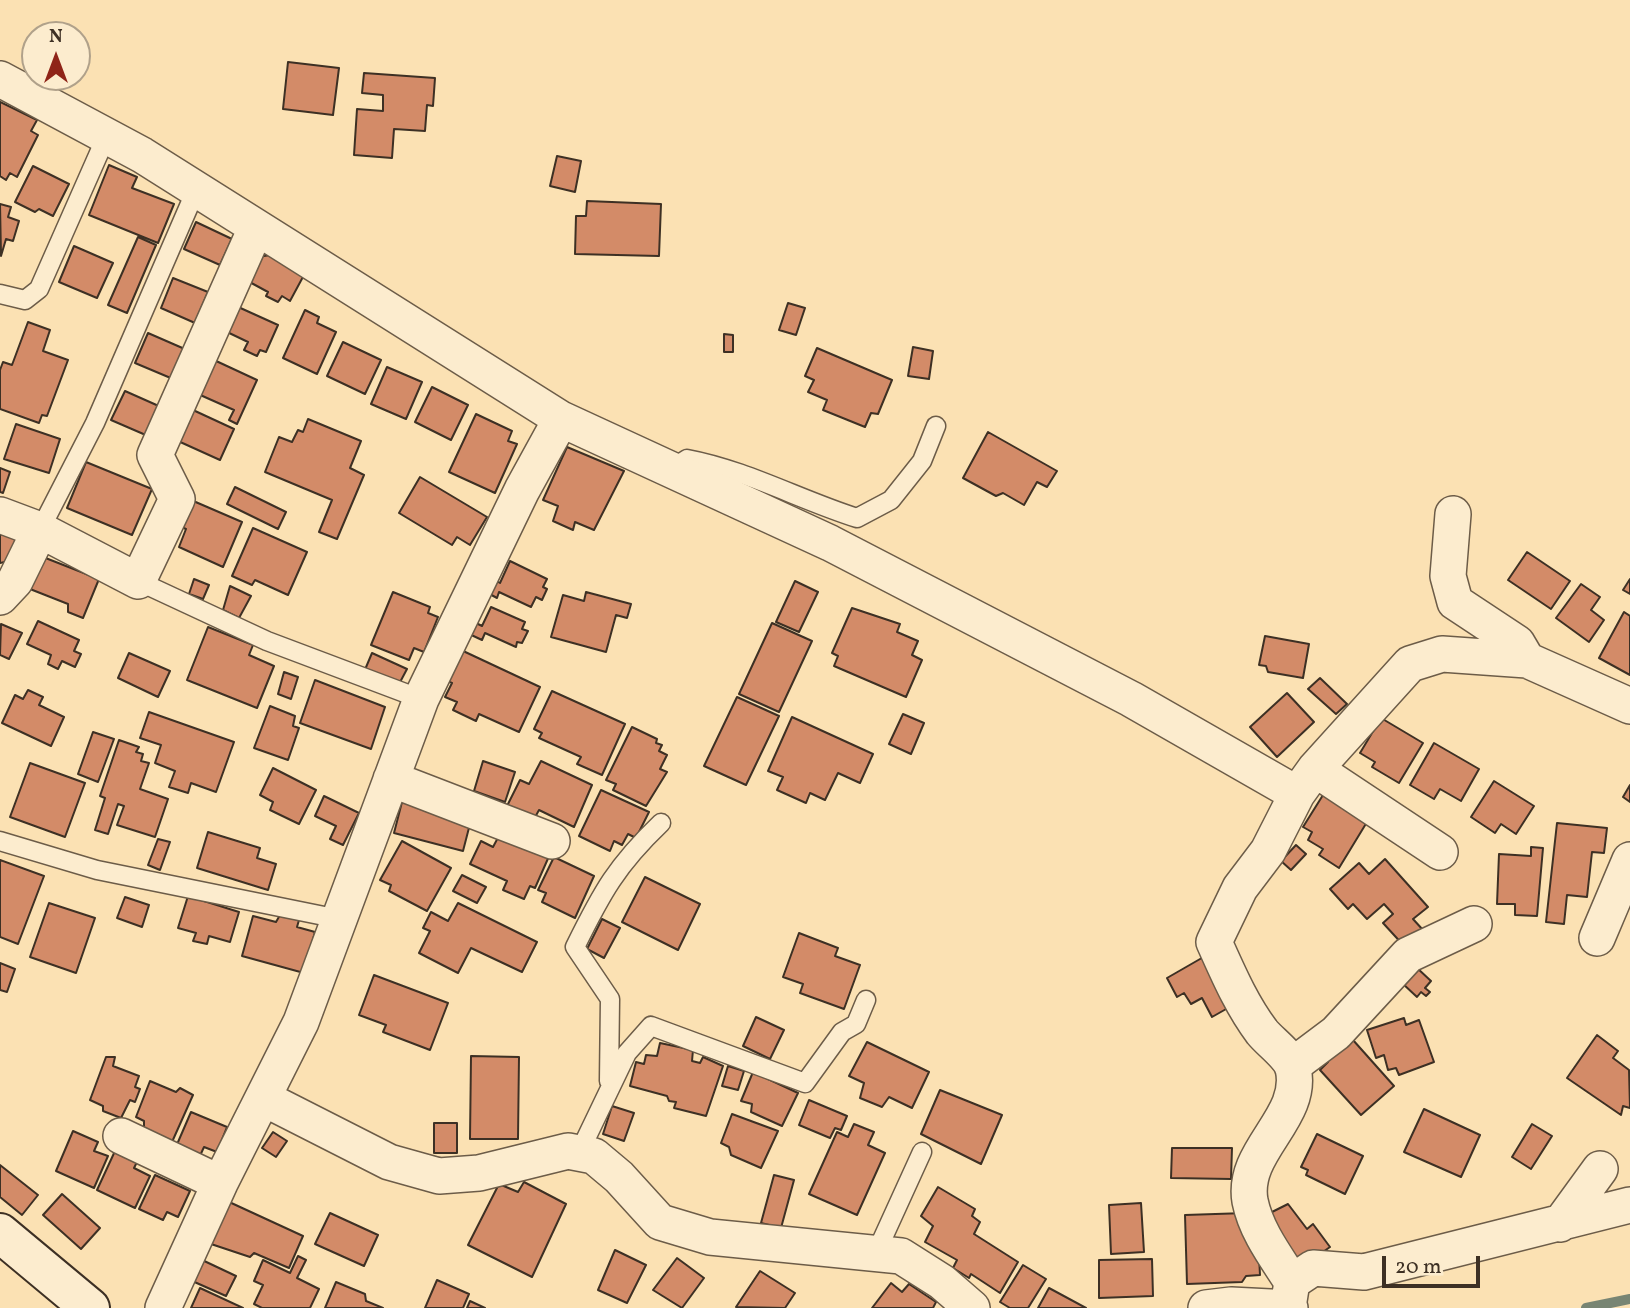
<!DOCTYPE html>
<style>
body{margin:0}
#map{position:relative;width:1630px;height:1308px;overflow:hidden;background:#fbe1b3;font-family:Vollkorn,serif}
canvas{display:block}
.north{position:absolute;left:21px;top:21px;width:70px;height:70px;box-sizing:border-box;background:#fcecce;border:2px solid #b0a18a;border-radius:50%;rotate:0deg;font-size:19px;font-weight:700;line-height:28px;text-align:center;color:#3d3024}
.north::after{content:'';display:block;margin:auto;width:24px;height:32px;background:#8f2418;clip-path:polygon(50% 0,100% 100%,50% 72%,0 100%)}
.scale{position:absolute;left:1382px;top:1256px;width:98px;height:32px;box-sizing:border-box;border:4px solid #3d3024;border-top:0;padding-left:9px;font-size:21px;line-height:24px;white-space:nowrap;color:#3d3024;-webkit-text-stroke:5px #fcecce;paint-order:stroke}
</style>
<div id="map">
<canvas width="1630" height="1308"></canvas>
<div class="north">N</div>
<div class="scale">20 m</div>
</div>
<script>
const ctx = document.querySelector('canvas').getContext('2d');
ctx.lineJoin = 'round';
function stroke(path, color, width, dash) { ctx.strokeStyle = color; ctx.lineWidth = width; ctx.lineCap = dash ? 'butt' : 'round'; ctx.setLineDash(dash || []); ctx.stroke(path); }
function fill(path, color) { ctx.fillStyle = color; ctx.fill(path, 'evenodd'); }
stroke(new Path2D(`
 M1586 1308 1630 1299`), '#788573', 10);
const building = new Path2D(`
 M288 62 339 68 333 115 283 109Z
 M364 73 435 78 433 106 427 105 425 131 394 129 392 158 354 155 357 109 383 111V95L362 93Z
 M0 102 37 120 31 131 38 135 17 177 10 173 6 180 0 176Z
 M557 156 581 161 575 192 550 186Z
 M109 165 137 177 132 188 174 204 158 243 89 215Z
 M33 166 69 184 53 216 39 209 35 212 15 202Z
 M587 201 661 204 659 256 575 254 576 216H586Z
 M0 204 11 207 8 217 19 221 13 241 6 239 1 256Z
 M196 222 232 239 220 265 184 249Z
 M138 237 156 245 127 313 108 305Z
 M74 246 113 263 97 298 59 282Z
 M270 255 304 275 290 301 282 296 278 302 266 296 268 292 244 279 252 258Z
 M173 278 208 292 195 323 161 308Z
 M788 303 805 308 796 335 779 330Z
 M236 306 278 325 266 352 260 350 257 356 244 350 248 342 225 331Z
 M305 310 319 317 317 323 336 332 317 374 283 358Z
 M28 322 50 330 43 351 68 360 47 416 42 415 39 423 0 409V370L3 362 12 365Z
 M148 333 187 350 173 379 135 363Z
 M724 334 733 335V352H724Z
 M343 342 381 360 365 394 327 376Z
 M913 347 933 351 929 379 908 376Z
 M817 348 892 380 878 414 871 413 865 427 823 410 827 400 808 392 814 380 805 376Z
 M214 360 257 380 237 424 229 420 234 410 198 394Z
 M387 367 422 382 406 419 371 404Z
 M432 387 468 405 451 440 415 422Z
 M125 391 161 407 148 436 111 420Z
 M193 410 234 429 220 460 178 441Z
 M476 414 512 431 508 441 517 444 495 493 449 472Z
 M308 419 361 441 350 468 364 475 337 539 319 532 332 500 265 472 279 437 292 442 298 430 303 432Z
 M16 424 60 439 49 473 4 459Z
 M988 432 1057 471 1047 487 1037 482 1024 505 1003 493 996 496 963 478Z
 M567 447 624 471 594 530 575 522 573 530 553 521 558 506 543 500Z
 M86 462 152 489 132 535 67 508Z
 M0 468 10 472 3 493 0 492Z
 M420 477 487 517 470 545 457 537 452 545 399 513Z
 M235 487 286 512 278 529 227 504Z
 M191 500 242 522 223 567 179 547 186 529 179 526Z
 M253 528 307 552 288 595 255 580 252 585 232 576Z
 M0 534 16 538 9 561 0 563Z
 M1527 552 1570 581 1551 609 1508 580Z
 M43 557 99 579 83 618 68 612V604L30 589Z
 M510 561 547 579 543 587 547 589 542 600 536 597 531 607 499 592 497 598 486 592 493 579 500 583Z
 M194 579 209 585 203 599 189 594Z
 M1630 579V594L1623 590Z
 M795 581 818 592 799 632 776 622Z
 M1581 584 1600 597 1591 610 1604 620 1589 642 1556 618Z
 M230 586 251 596 239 618 223 610Z
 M393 592 430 607 428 613 438 617 424 652 414 648 409 660 371 645Z
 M586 592 631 604 627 618 616 615 606 652 551 637 563 595 584 601Z
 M491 607 525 622 522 629 528 631 522 643 517 642 516 647 485 633 482 640 467 633 472 621 482 626Z
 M852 608 900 624 897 632 918 641 912 655 922 660 906 697 834 666 838 656 832 653Z
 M1624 612 1630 616V675L1599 658Z
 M38 621 79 640 74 651 81 654 75 667 62 661 58 669 48 664 51 655 27 644Z
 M772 623 812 641 779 712 739 694Z
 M1 624 22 633 9 659 0 655Z
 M208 627 253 645 249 655 274 666 257 708 187 680Z
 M1265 636 1309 644 1303 678 1268 672 1266 666 1259 665Z
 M461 650 540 687 519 732 479 714 476 721 453 710 457 702 445 697 452 683 447 681Z
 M129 653 170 671 158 697 118 678Z
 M372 653 407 669 398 686 364 672Z
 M284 672 298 677 291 699 278 694Z
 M1320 678 1347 704 1336 714 1308 689Z
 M315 680 385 707 371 749 300 723Z
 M28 690 43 697 39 705 64 717 51 746 2 723 15 695 23 699Z
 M552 691 625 724 602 775 577 764 581 757 539 738 542 733 534 729Z
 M1287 693 1314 722 1277 757 1250 727Z
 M737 697 779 716 746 785 704 766Z
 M270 706 295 716 293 726 299 728 288 760 254 748Z
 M149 712 234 742 216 792 191 783 188 793 169 787 175 771 155 763 161 745 140 738Z
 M903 714 924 723 911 754 889 744Z
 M792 717 873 754 860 783 838 773 825 800 810 793 806 803 777 790 783 777 768 771Z
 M1381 718 1423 743 1399 783 1372 767 1375 762 1360 753Z
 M632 727 657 739 656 743 662 745 659 751 667 755 660 769 667 772 646 806 613 790 616 784 606 780Z
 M93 732 114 739 98 782 78 774Z
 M119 740 139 747 136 752 143 754 141 761 149 763 140 789 168 799 155 837 117 825 124 806 118 804 108 834 95 830 105 798 100 796Z
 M1434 743 1479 769 1461 801 1440 789 1434 799 1410 785Z
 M483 761 515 772 505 802 474 791Z
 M541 761 592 785 574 827 539 810 533 821 506 808 520 780 529 784Z
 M30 763 85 783 65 837 10 817Z
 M273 768 316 790 299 824 270 810 273 802 260 795Z
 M1494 781 1534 806 1516 834 1501 824 1495 833 1471 817Z
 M1630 785V802L1623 797Z
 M601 790 649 812 636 838 628 834 622 845 614 841 610 851 579 836Z
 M1323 795 1367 822 1339 868 1319 855 1323 849 1308 840 1312 832 1303 827Z
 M324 796 359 813 343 845 330 839 336 826 315 816Z
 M402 802 471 820 463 851 394 833Z
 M1557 823 1607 828 1604 853 1592 852 1587 897 1567 895 1564 924 1546 922Z
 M208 832 260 848 257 858 276 864 268 890 197 868Z
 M501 832 550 854 535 888 530 886 524 899 503 890 507 881 470 864 481 841 493 847Z
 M158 839 170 842 160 870 148 865Z
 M402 841 451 868 427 911 389 891 391 885 380 880Z
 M1296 845 1306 854 1291 870 1281 861Z
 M1531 847 1543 848 1537 916 1515 915V904H1497L1499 854 1531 856Z
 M554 857 594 876 575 918 542 902 546 893 538 890Z
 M1385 859 1428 907 1413 919 1423 930 1405 947 1383 923 1393 914 1384 904 1367 919 1353 904 1348 909 1330 889 1359 863 1369 874Z
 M0 860 44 876 18 944 0 937Z
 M462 875 486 887 477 903 453 891Z
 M645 877 700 904 678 950 622 922Z
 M188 896 239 912 230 942 209 936 207 944 193 941 196 933 178 928Z
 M125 897 149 905 142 927 117 918Z
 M49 903 95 918 76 973 30 957Z
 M458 903 537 942 522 972 471 948 458 973 419 953 430 931 423 928 431 912 448 921Z
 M280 915 299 920 297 927 315 932 304 973 242 956 253 916 276 922Z
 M602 919 620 928 604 958 587 949Z
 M799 933 838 948 835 956 860 965 844 1009 800 993 803 984 783 977Z
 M1207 955 1235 1004 1212 1017 1202 998 1191 1004 1184 993 1177 997 1167 978Z
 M0 963 15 969 7 992 0 990Z
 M1416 967 1431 981 1425 988 1430 992 1426 996 1421 992 1417 997 1402 983Z
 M374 975 448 1003 430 1050 383 1032 386 1025 359 1015Z
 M756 1017 784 1030 770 1059 743 1046Z
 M1404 1018 1406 1025 1419 1020 1434 1062 1399 1075 1396 1068 1388 1070 1384 1055 1376 1058 1367 1030Z
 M1597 1035 1618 1051 1613 1058 1629 1070 1630 1108 1623 1106 1621 1115 1567 1078Z
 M1353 1040 1394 1086 1361 1115 1320 1070 1328 1062 1322 1056Z
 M867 1042 929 1072 912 1108 889 1097 882 1107 860 1098 864 1083 849 1076Z
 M660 1043 693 1050 692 1061 700 1063 703 1057 723 1066 706 1116 674 1108 676 1102 669 1101 667 1096 630 1086 636 1062 644 1064 646 1055 657 1056Z
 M471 1056 519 1057 518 1139H470Z
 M106 1057H115L113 1066 139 1076 135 1087 140 1089 135 1102 130 1100 121 1118 103 1111V1106L90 1100Z
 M728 1066 744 1071 738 1090 722 1086Z
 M753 1072 798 1093 782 1126 751 1112 752 1104 741 1101Z
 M150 1081 176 1092 180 1088 193 1095 172 1142 144 1132V1121L136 1117Z
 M940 1090 1002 1115 981 1164 921 1134Z
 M809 1100 847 1116 841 1130 835 1128 830 1138 799 1125Z
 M612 1106 634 1113 624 1141 603 1134Z
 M1424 1109 1480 1135 1461 1177 1404 1152Z
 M191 1112 227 1127 217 1152 204 1147 199 1158 175 1149Z
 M732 1114 778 1131 761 1168 731 1155 729 1147 721 1143Z
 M434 1123H457V1153H434Z
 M854 1124 874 1132 868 1145 885 1153 857 1215 809 1194 837 1132 848 1137Z
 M1532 1124 1552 1136 1531 1169 1512 1157Z
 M73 1131 98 1142 94 1151 108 1156 94 1188 56 1171Z
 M273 1132 287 1141 276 1157 262 1148Z
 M1317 1134 1363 1156 1345 1194 1306 1175 1308 1170 1301 1167Z
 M1172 1148H1232L1231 1179 1171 1178Z
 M115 1151 137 1162 134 1168 150 1176 135 1208 97 1190Z
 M0 1165 38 1195 22 1215 0 1197Z
 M155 1175 190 1191 178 1217 167 1212 163 1220 139 1209Z
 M774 1175 794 1180 781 1228 761 1223Z
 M524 1182 566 1204 532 1277 468 1245 499 1184 518 1192Z
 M938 1187 975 1209 972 1216 980 1222 974 1234 1018 1262 1000 1293 971 1274 969 1278 953 1268 957 1260 925 1242 933 1226 921 1216Z
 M62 1194 100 1228 81 1249 43 1215Z
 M227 1201 303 1236 289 1268 254 1253 250 1257 208 1243Z
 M1141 1203 1144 1252 1111 1254 1109 1205Z
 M1288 1204 1307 1229 1313 1224 1330 1247 1303 1266 1266 1215Z
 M330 1213 378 1235 364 1266 315 1244Z
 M1246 1213 1258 1237 1260 1275 1246 1276 1242 1282 1187 1284 1185 1215Z
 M615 1250 646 1265 627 1303 598 1290Z
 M298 1256 306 1260 297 1278 319 1289 310 1308H262L254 1304 263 1285 254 1281 263 1260 290 1273Z
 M677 1258 704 1278 682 1308 653 1290Z
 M200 1259 236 1276 226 1296 190 1280Z
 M1152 1259 1153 1296 1099 1298V1260Z
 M1023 1265 1046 1279 1028 1308H1010L1000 1302Z
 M760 1271 795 1293 785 1308 736 1307Z
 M437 1280 469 1294 463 1308H425Z
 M336 1282 365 1294 366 1301 383 1308H325Z
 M891 1283 902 1292 909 1284 936 1302 933 1308H872Z
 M200 1288 243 1308H191Z
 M1049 1288 1086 1308H1038Z
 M470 1301 485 1308H467Z`);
fill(building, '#d38b68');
stroke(building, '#3d3024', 2);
const service = new Path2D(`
 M0 294 25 300 39 289 107 135
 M673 468 687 459C746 470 800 500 857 518L891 500 922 461 936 426
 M40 530 95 423 196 190
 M138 581 267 641 421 699
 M0 841 97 870 339 919
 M609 1081 610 999 575 947C602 892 617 865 661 823
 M579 1153 627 1053 651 1026 805 1083 842 1032 856 1024 866 1000
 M876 1253 922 1152`);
const minor = new Path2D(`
 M0 79 142 155 561 419 830 543 1131 699 1297 794
 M1453 514 1448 576 1455 602 1517 643 1527 660
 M0 515 40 530 138 581 177 499 155 455 256 228
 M0 597 15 581 40 530
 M1315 769 1440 852
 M391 779 552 841
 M1597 938 1630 860
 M1292 1066 1336 1033 1408 955 1474 924
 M265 1099 389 1162 439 1176 479 1173 568 1151 594 1156 619 1177 660 1222 710 1237 901 1256 942 1282 972 1308
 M121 1136 220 1183
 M1560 1224 1600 1169
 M1292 1282 1313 1268 1364 1272 1630 1205
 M1288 1307 1292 1282C1276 1257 1256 1231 1250 1201 1241 1150 1305 1118 1293 1068 1289 1055 1270 1042 1262 1032 1241 1004 1228 973 1214 942L1240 888 1268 851 1297 794 1315 769 1410 664 1442 654 1527 660 1630 706
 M163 1308 220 1183 301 1022 421 699 522 490 561 419
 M1206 1308 1231 1305 1290 1308`);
const secondary = new Path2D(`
 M0 1233 90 1308`);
stroke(service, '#6c5c48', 21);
stroke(minor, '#6c5c48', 38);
stroke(secondary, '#3d3024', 42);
stroke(service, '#fcecce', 18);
stroke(minor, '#fcecce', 35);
stroke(secondary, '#fcecce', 38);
</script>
